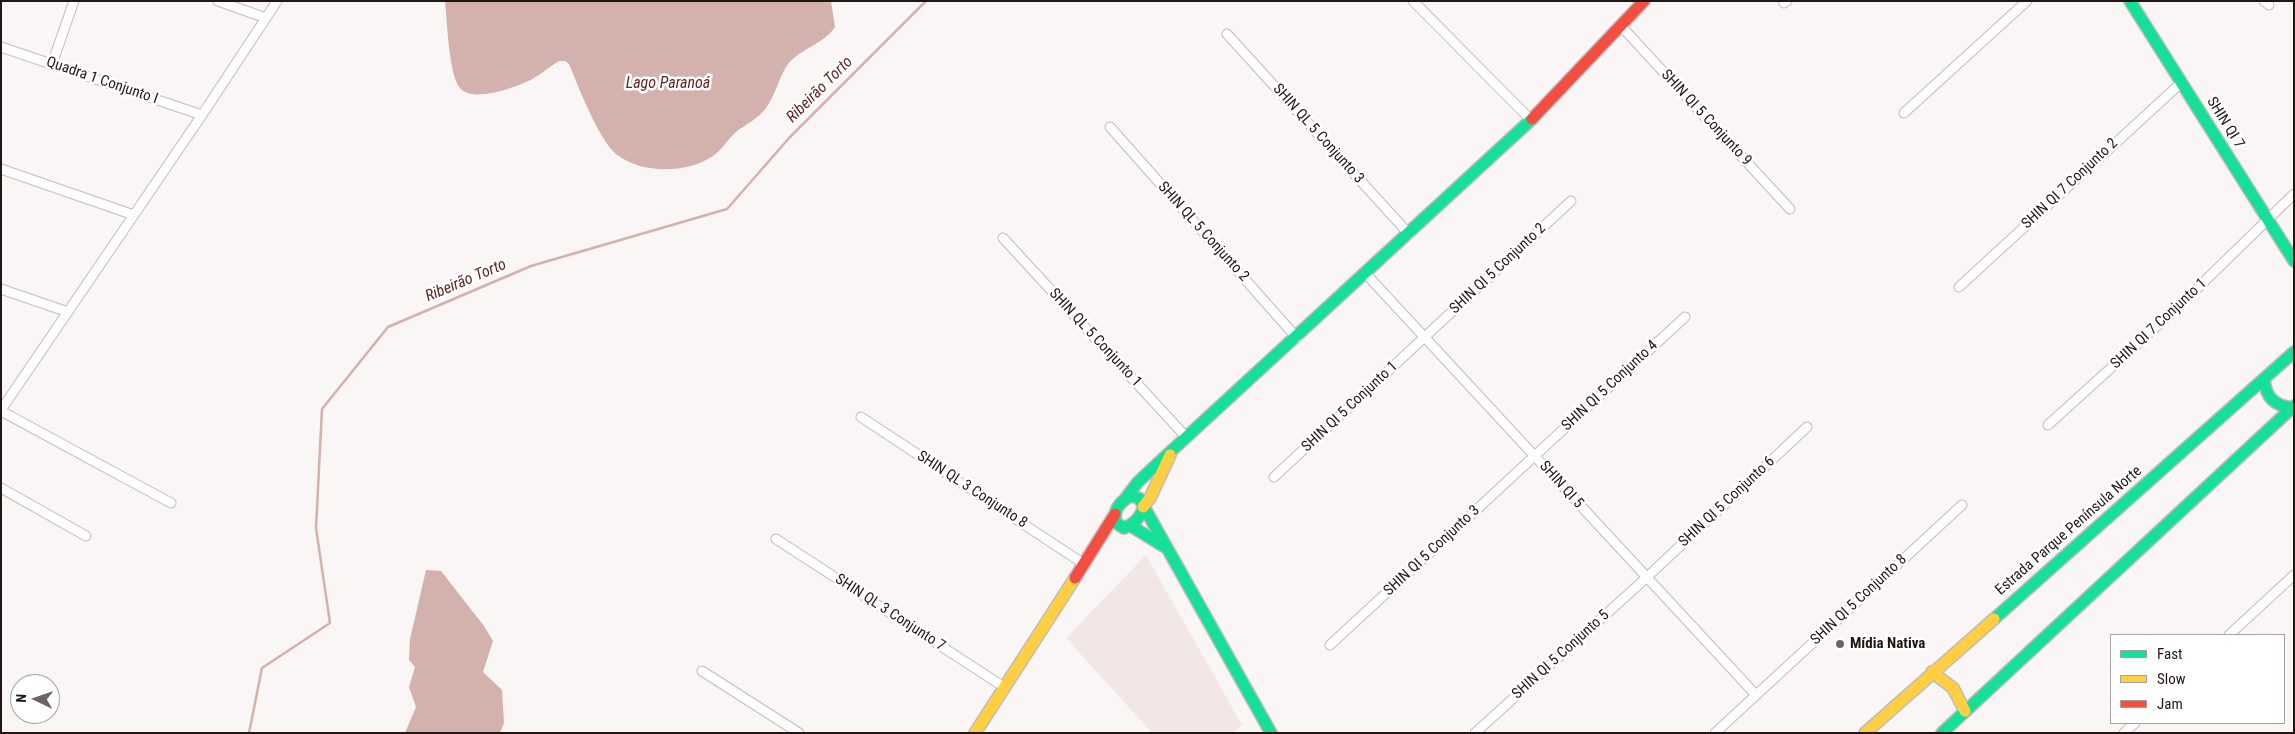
<!DOCTYPE html>
<meta charset="utf-8">
<style>
body{margin:0}
#map{position:relative;width:2295px;height:734px;overflow:hidden;background:#faf6f6;font-family:"Roboto Condensed",sans-serif}
canvas{display:block}
.frame{position:absolute;inset:0;border:2px solid #221615;pointer-events:none}
.legend{position:absolute;left:2110px;top:634px;width:175px;height:90px;box-sizing:border-box;background:#fff;border:1px solid #a7a2a1;margin:0;padding:6px 9px;list-style:none;font-size:15px;color:#221615}
.legend li{display:flex;align-items:center;gap:10px;height:25px}
.legend b{width:25px;border:1px solid #a7a2a1}
.north{position:absolute;left:10px;top:674px;width:50px;height:50px;box-sizing:border-box;background:#fff;border:1px solid #a7a2a1;border-radius:50%;rotate:273deg;font-size:14px;font-weight:700;line-height:20px;text-align:center;color:#221615}
.north::after{content:'';display:block;margin:auto;width:18px;height:22px;background:#6e6464;clip-path:polygon(50% 0,100% 100%,50% 72%,0 100%)}
</style>
<div id="map">
<canvas width="2295" height="734"></canvas>
<div class="frame"></div>
<ul class="legend">
<li><b style="height:6px;background:#16e098"></b>Fast</li>
<li><b style="height:6px;background:#ffcf43"></b>Slow</li>
<li><b style="height:6px;background:#f24e42"></b>Jam</li>
</ul>
<div class="north">N</div>
</div>
<script>
const ctx = document.querySelector('canvas').getContext('2d');
ctx.lineJoin = 'round';
function fill(path, color) { ctx.fillStyle = color; ctx.fill(path, 'evenodd'); }
function stroke(path, color, width, dash) { ctx.strokeStyle = color; ctx.lineWidth = width; ctx.lineCap = dash ? 'butt' : 'round'; ctx.setLineDash(dash || []); ctx.stroke(path); }
function write(font, color, halo, rows, align = 'center') {
  ctx.font = font + ' "Roboto Condensed",sans-serif'; ctx.lineWidth = 5; ctx.setLineDash([]); ctx.textBaseline = 'middle'; ctx.strokeStyle = halo; ctx.fillStyle = color; for (const [text, x, y, turn = 0] of rows) {
    ctx.save(); ctx.translate(x, y); ctx.rotate((+turn || 0) * Math.PI / 180); ctx.textAlign = isNaN(turn) ? turn : align; if (halo) ctx.strokeText(text, 0, 0); ctx.fillText(text, 0, 0); ctx.restore();
  }
}
fill(new Path2D(`
 M1146 555 1242 725 1233 733H1152L1066 638Z`), '#f3e7e6');
fill(new Path2D(`
 M445 1H831L835 27C823 45 798 49 786 67 778 80 775 96 766 108 758 119 746 124 736 132 728 139 722 150 713 156 687 174 641 174 616 154 599 140 578 86 569 64L565 61H559C549 67 538 77 526 82 512 88 473 103 460 88 449 76 447 20 445 1Z
 M426 570 441 571 484 626 493 641 483 672 502 690 504 723 500 733H405L416 707 409 687 415 667 409 660 410 639Z`), '#d3b1ad');
stroke(new Path2D(`
 M249 733 262 668 330 623 316 528 322 409 388 327 531 266 727 209 790 137 926 1`), '#d3b1ad', 2.5);
const street = new Path2D(`
 M218 1 266 18 277 1
 M1413 1 1531 120
 M2264 1 2269 5
 M1784 3 1787 1
 M1621 26 1790 209
 M1227 34 1409 234
 M1 47 202 115
 M52 64 74 1
 M1904 113 2027 1
 M1110 127 1297 338
 M1 169 134 215
 M1003 238 1187 438
 M1366 274 1756 695
 M1959 287 2182 82
 M1 289 68 312
 M1 410 202 115 266 18
 M1 411 171 503
 M861 417 1084 564
 M2048 425 2176 309 2294 194
 M1274 477 1571 201
 M1 488 86 536
 M776 539 1004 687
 M2229 635 2294 575
 M1330 645 1685 317
 M702 671 799 733
 M1475 733 1646 578 1807 427
 M1715 733 1962 505
 M2124 733 2135 723`);
const fast = new Path2D(`
 M2130 1 2294 261
 M2264 379C2266 398 2274 405 2292 408
 M1125 499 1138 482 1155 466 1532 119
 M1143 509C1139 519 1134 524 1124 528L1116 523C1113 510 1119 503 1130 496L1139 498 1271 733
 M1131 526 1165 547
 M1994 619 2294 352
 M1942 733 2294 406`);
const slow = new Path2D(`
 M1143 507 1150 498 1170 455
 M1932 672 1953 688 1965 711
 M975 733 1075 578
 M1865 733 1994 619`);
const jam = new Path2D(`
 M1532 119 1644 1
 M1075 578 1115 514`);
stroke(street, '#c3bbbb', 11);
stroke(fast, '#c3bbbb', 14);
stroke(slow, '#c3bbbb', 14);
stroke(jam, '#c3bbbb', 14);
stroke(street, '#fefefe', 9);
stroke(fast, '#16e098', 11);
stroke(slow, '#ffcf43', 11);
stroke(jam, '#f24e42', 11);
for (const [x, y, r, color] of [
 [1840,644,5,"#6e6464"]
]) { const dot = new Path2D(); dot.arc(x, y, r, 0, 2 * Math.PI); ctx.fillStyle = color; ctx.fill(dot); stroke(dot, '#fff', 2); }
write('15px', '#221615', '#fff', [
 ["Quadra 1 Conjunto I",102,81,19],
 ["SHIN QI 5 Conjunto 9",1706,118,47],
 ["SHIN QI 7",2225,123,58],
 ["SHIN QL 5 Conjunto 3",1318,134,48],
 ["SHIN QI 7 Conjunto 2",2070,184,-43],
 ["SHIN QL 5 Conjunto 2",1203,232,48],
 ["SHIN QI 5 Conjunto 2",1498,269,-43],
 ["SHIN QI 7 Conjunto 1",2159,324,-43],
 ["SHIN QL 5 Conjunto 1",1095,338,47],
 ["SHIN QI 5 Conjunto 4",1610,386,-43],
 ["SHIN QI 5 Conjunto 1",1350,407,-43],
 ["SHIN QI 5",1561,485,48],
 ["SHIN QL 3 Conjunto 8",972,490,33],
 ["SHIN QI 5 Conjunto 6",1727,502,-43],
 ["Estrada Parque Península Norte",2069,531,-41],
 ["SHIN QI 5 Conjunto 3",1432,551,-43],
 ["SHIN QI 5 Conjunto 8",1859,600,-43],
 ["SHIN QL 3 Conjunto 7",890,613,33],
 ["SHIN QI 5 Conjunto 5",1561,655,-42]
]);
write('bold 15px', '#221615', '#fff', [
 ["Mídia Nativa",1850,644]
], 'left');
write('italic 16px', '#612622', '#fff', [
 ["Lago Paranoá",668,84],
 ["Ribeirão Torto",820,90,-45],
 ["Ribeirão Torto",466,281,-23]
]);
</script>
